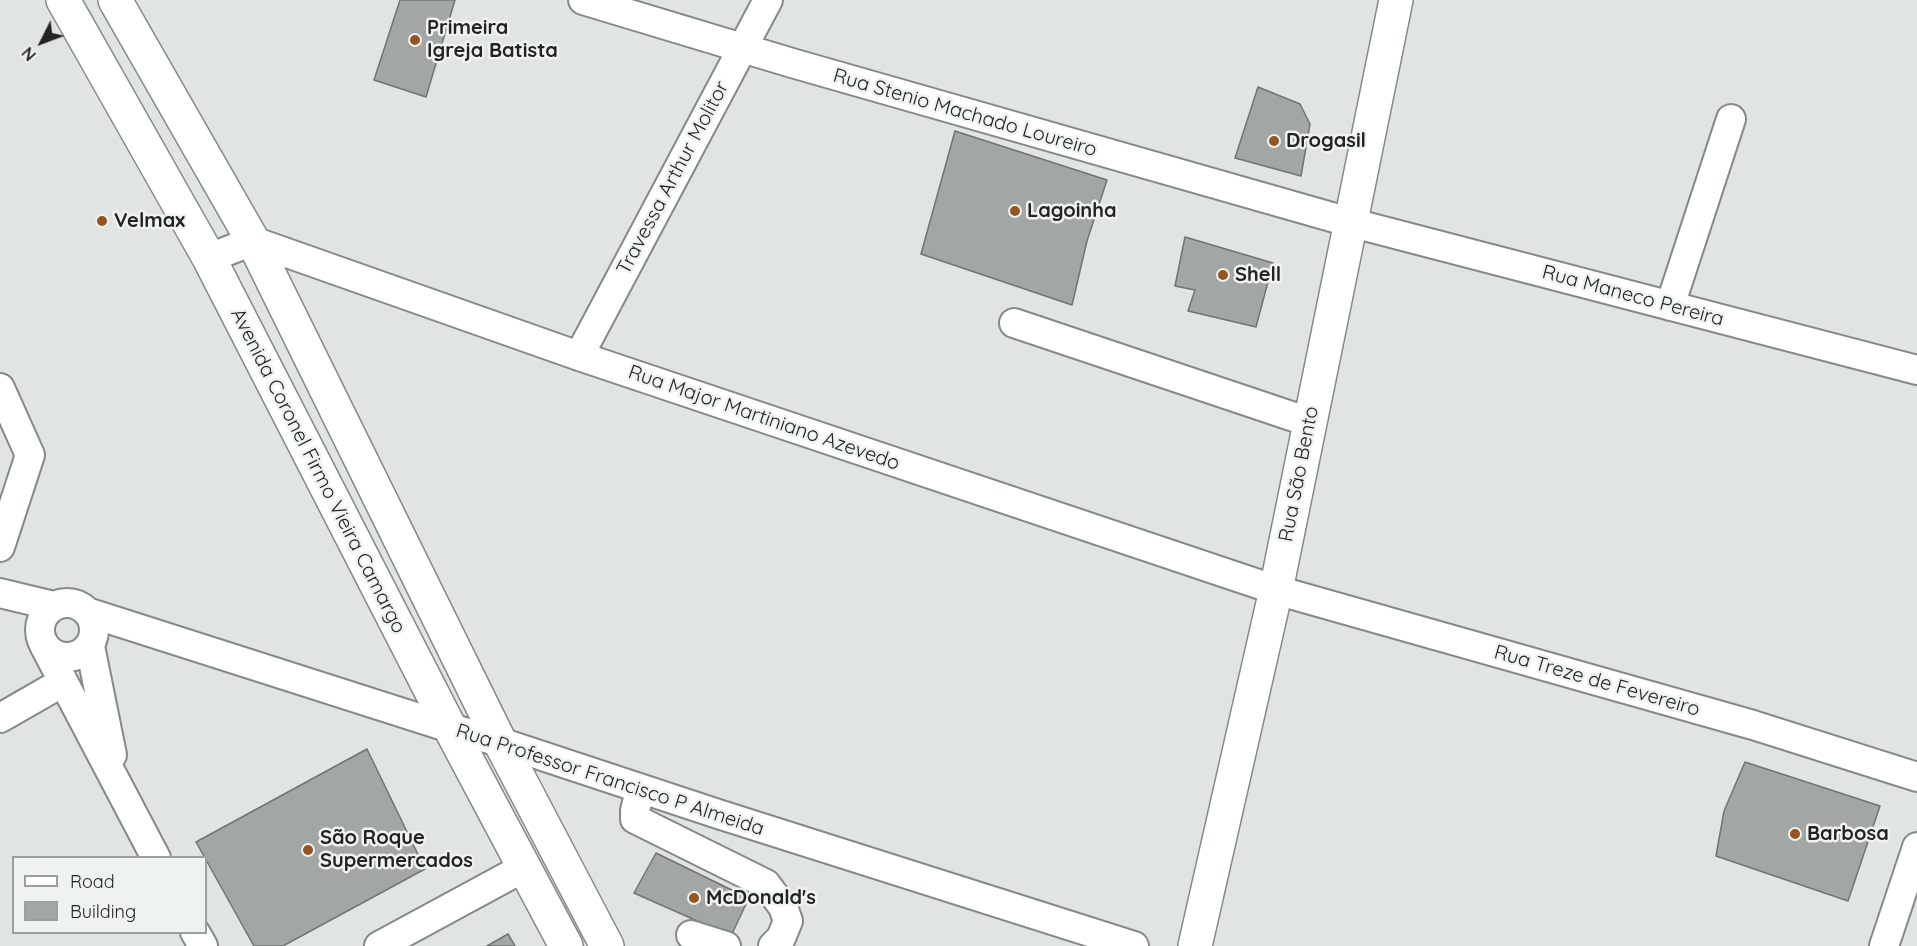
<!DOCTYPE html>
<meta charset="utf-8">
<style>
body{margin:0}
#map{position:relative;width:1917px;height:946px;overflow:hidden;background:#e0e5e4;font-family:Quicksand,sans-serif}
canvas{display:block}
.legend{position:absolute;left:12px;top:856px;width:195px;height:78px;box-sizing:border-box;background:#eef2f1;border:2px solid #9c9f9f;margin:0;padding:8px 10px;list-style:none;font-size:18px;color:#222323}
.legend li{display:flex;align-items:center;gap:12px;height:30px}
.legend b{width:30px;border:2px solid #9c9f9f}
.north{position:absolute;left:12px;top:12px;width:60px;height:60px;-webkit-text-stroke:4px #eef2f1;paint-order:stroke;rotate:228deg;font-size:16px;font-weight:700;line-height:24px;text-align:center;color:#222323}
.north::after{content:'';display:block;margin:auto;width:21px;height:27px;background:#222323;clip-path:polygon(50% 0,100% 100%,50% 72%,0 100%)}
</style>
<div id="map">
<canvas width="1917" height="946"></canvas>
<ul class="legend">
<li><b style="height:8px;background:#fff"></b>Road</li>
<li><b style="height:16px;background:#a2a6a5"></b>Building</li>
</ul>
<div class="north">N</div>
</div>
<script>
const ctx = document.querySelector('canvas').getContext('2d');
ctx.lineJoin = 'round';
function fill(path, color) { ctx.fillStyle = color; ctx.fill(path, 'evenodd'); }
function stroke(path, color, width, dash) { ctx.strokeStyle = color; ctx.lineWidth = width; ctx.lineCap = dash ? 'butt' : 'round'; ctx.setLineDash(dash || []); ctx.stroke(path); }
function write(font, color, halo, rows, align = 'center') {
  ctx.font = font + ' Quicksand,sans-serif'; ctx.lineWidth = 5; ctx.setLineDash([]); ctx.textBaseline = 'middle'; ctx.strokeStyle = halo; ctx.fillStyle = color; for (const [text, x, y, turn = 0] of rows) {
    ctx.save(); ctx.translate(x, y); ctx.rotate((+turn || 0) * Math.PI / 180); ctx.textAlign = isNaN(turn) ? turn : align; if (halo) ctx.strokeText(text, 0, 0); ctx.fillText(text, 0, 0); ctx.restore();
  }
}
const building = new Path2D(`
 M400 0H455L426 97 374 80Z
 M1258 87 1300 104 1310 124 1301 176 1235 158Z
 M955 131 1107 180 1087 241 1072 305 921 254Z
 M1185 237 1273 263 1256 327 1188 311 1195 290 1175 286Z
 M367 749 425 869 283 946H254L196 842Z
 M1745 762 1880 806 1848 901 1716 856 1724 811Z
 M656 853 740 894 747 902 731 936 634 893Z
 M508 934 515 946H487Z`);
fill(building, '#a2a6a5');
stroke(building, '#707473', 1.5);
const minor = new Path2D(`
 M583 0 792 63 1349 222 1917 370
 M209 258 253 241 579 356 1276 590 1753 725 1917 777
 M1670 306 1731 119
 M1014 323 1309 422
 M579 356 768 0
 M0 388 30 455 0 547
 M0 593 54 606
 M40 630a27 27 0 1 1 54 0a27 27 0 1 1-54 0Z
 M87 612 450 728 500 742 718 814 1134 946
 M44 645 156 858
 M90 646 112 755
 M0 718 63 682
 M640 789 635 811V819L766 884 783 907 788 921 781 938 773 946
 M195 932 203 946
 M691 935 726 946
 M379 946 525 867
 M1884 946 1917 847`);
const major = new Path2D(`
 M63 0 209 258 450 728 566 946
 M115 0 253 241 500 742 607 946
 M1195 946 1276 590 1396 0`);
stroke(minor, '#858988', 32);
stroke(major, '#858988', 36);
stroke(minor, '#fff', 28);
stroke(major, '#fff', 33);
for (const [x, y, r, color] of [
 [415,40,6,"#965422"],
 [1274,141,6,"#965422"],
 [1015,211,6,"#965422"],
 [102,221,6,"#965422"],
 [1223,275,6,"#965422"],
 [1795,834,6,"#965422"],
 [308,850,6,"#965422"],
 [694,898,6,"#965422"]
]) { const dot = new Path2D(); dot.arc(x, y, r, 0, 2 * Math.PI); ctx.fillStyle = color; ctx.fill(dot); stroke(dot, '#eef2f1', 2); }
write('bold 20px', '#222323', '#eef2f1', [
 ["Primeira",427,28],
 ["Igreja Batista",427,51],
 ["Drogasil",1286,141],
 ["Lagoinha",1027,211],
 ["Velmax",114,221],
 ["Shell",1235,275],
 ["Barbosa",1807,834],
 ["São Roque",320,838],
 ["Supermercados",320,861],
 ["McDonald's",706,898]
], 'left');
write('20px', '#222323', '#eef2f1', [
 ["Rua Stenio Machado Loureiro",965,113,16],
 ["Travessa Arthur Molitor",673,178,-62],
 ["Rua Maneco Pereira",1633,296,15],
 ["Rua Major Martiniano Azevedo",764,418,19],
 ["Avenida Coronel Firmo Vieira Camargo",318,471,63],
 ["Rua São Bento",1299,474,-79],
 ["Rua Treze de Fevereiro",1597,681,16],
 ["Rua Professor Francisco P Almeida",610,780,18]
]);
</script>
